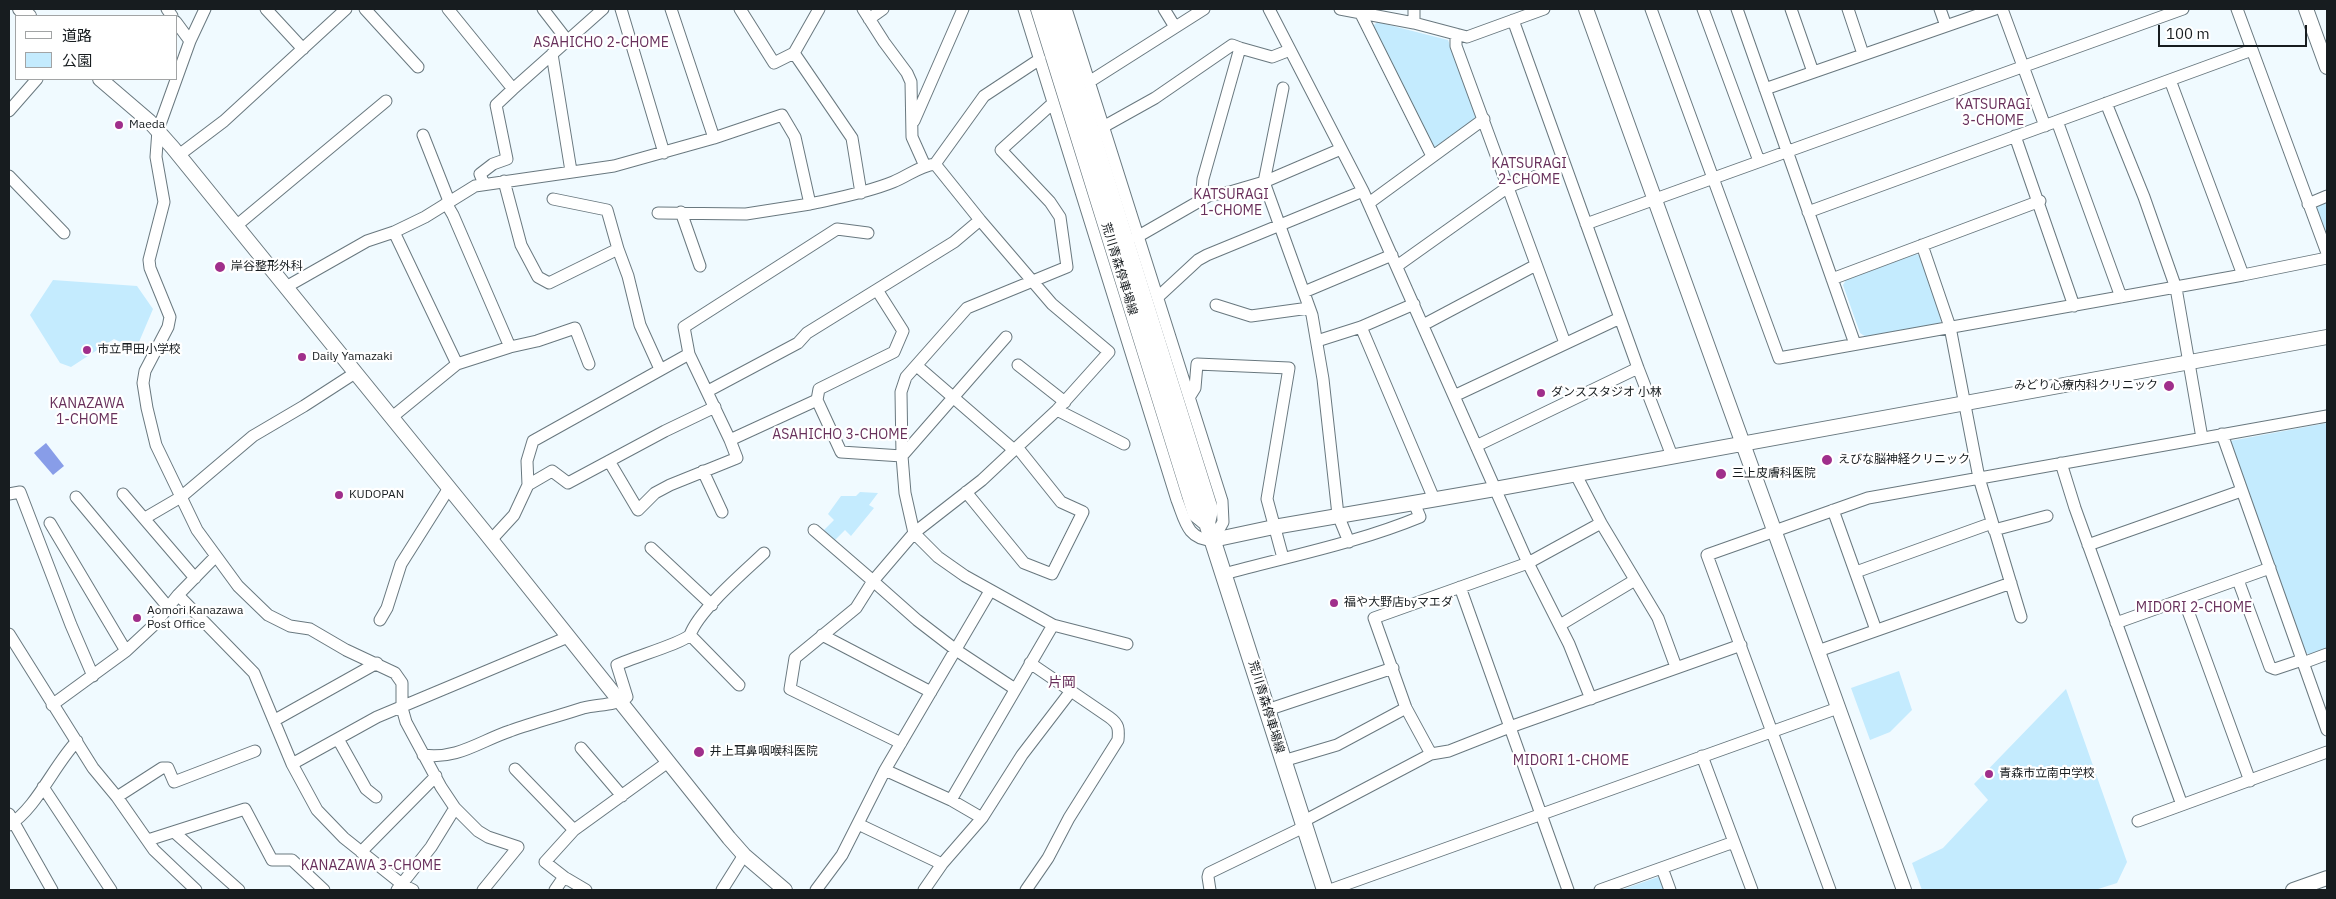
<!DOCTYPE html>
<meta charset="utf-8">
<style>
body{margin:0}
#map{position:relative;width:2336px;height:899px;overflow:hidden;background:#f0faff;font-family:"IBM Plex Sans","Noto Sans JP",sans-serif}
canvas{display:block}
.frame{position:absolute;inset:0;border:10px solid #171c1f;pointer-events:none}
.legend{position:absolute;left:15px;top:15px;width:162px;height:65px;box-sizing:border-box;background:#fff;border:1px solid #a2a4a5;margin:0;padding:6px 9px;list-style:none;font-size:15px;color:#171c1f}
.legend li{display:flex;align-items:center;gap:10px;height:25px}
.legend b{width:25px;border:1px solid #a2a4a5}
.scale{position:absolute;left:2158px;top:25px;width:149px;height:22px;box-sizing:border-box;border:2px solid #171c1f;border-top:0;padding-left:6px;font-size:15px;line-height:18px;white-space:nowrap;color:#171c1f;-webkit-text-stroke:4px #fff;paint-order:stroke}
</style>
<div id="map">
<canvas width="2336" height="899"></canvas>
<div class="frame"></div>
<ul class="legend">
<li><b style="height:6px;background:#fff"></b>道路</li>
<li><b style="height:14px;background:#c4ebfe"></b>公園</li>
</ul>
<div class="scale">100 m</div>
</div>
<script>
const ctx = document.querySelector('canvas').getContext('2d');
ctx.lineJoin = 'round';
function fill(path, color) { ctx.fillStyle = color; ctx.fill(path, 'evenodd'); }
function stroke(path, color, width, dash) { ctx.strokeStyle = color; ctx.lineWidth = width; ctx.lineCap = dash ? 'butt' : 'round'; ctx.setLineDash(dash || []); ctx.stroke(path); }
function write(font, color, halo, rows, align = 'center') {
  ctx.font = font + ' "IBM Plex Sans","Noto Sans JP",sans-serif'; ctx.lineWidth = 4.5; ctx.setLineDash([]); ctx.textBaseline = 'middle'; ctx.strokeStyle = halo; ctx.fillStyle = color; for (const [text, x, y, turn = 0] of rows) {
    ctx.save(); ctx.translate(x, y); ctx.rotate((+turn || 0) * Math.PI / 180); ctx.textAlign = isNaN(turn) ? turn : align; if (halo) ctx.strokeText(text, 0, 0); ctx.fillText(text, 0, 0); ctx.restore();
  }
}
fill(new Path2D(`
 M1377 22 1448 40 1477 114 1474 119 1435 149 1431 147 1372 27Z
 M2327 200V240L2315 206Z
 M1916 254 1921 256 1943 318 1939 324 1866 337 1860 333 1843 285 1846 280Z
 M53 280 137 286 153 309 136 349 114 339 71 367 60 363 30 315Z
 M2327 423V649L2311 655 2306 653 2230 441Z
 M860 492 878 493 869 505 874 508 851 536 845 530 835 540 824 530 834 520 828 514 841 496H856Z
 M1899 671 1912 710 1890 732 1870 740 1851 688Z
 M2066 689 2127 862 2117 883 2095 890H1922L1912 863 1943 848 1988 800 1974 784Z
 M1658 877 1661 878 1665 890H1621Z`), '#c4ebfe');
fill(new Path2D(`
 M46 443 64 466 53 475 34 453Z`), '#889de8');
const minor = new Path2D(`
 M167 9 172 16
 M205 9 190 41 158 130 156 157 164 202 149 260 150 268 170 317 168 327 145 371 143 383 147 408 156 445 197 530 238 586 268 615 290 626 310 629 346 650 395 673 402 683V708L406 722 441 787 455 808 478 831 488 837 518 847 483 890
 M266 9 303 49
 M365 9 418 67
 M448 9 513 89 603 9
 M543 9 567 40
 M621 9 664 153
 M671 9 714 138
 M740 9 774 63 794 53 819 9
 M863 9 884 42 907 73 911 82 912 137 925 166
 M1024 9 1177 500C1185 520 1187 540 1213 540L1223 522 1222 501 1066 9
 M1164 9 1175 27
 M1269 9 1363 191 1528 563 1569 644 1591 699
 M1340 9 1414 23 1467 37 1544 9
 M1651 9 1779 358 2243 275 2327 258
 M1703 9 1759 161
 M1737 9 1855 344
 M1791 9 1813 72
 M1848 9 1863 54
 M1940 9 1946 26
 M2002 9 2045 126
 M2237 9 2327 253
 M1361 14 1432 156
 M869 19 883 9
 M176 22 190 41
 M1414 23V9
 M1456 34V46L1565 343
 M794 53 852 138 861 193
 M552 54 571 171
 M2170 80 2243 275
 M1089 82 1204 9
 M1283 88 1264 182 1312 315 1323 379 1338 515 1349 542
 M1765 89 1995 9
 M1053 103 1001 150 1050 202 1060 217 1067 267 967 308 906 377 901 392 902 456 905 493 914 533 938 557 965 576 1053 625 1127 644
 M2106 103 2144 197 2176 288 2202 438
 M9 111 37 79
 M914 121 963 9
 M2057 121 2121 297
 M1103 127 1155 98 1232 45 1240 48
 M423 135 449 201
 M2015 136 2074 306
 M179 155 224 121 346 9
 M935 164 980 220 1052 304 1109 352 1057 410 1014 450 982 480 914 533 873 581 917 620 956 650 1015 689
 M9 176 64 233
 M504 181 521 245 538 277 549 283 618 249 628 276 640 325 660 369
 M484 184 480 174 493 164 507 159 496 105 513 89
 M553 199 607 210 618 249
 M1201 200 1203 179 1240 48 1272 57 1290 50
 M1369 203 1484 119
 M2308 204 2327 196
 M681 212 700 266
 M1808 212 2252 50
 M658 213 746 214 810 204
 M1586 224 2183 9
 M236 226 386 101
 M394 232 457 364
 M1137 237 1210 195 1230 192 1264 182 1341 149
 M1922 245 1950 327 1979 478 2021 617
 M1397 266 1508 187 1565 165
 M1832 279 2040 201
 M286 287 367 241 394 232 425 217 475 186 614 166 714 138 782 115 795 137 810 204C837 198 866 193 893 182 908 176 919 166 935 164L984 96 1040 59
 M1304 292 1392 255
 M1158 297 1198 260 1207 255 1363 191
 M1216 305 1251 316 1309 308
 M1423 325 1536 265
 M1361 327 1434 499
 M1317 341 1361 327 1414 304
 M510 347 537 341 575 328 589 364
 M689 354 684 327 837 229 868 233
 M1018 365 1065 402
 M917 366 1014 450
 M1638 368 1672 456
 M708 391 798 343 807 333 954 242 980 220
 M1190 396 1195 388 1197 364 1289 368 1267 499 1283 558
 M1454 396 1620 318
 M817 400 819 389 894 352 903 331 877 290
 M1057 410 1124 444
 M391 418 457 364 510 347 453 215 446 203
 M2222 434 2327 730
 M1476 446 1638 368 1513 20
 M902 456 1006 337
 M609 461 638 510 655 493 670 485 737 458 730 440
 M2061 463 2075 508 2182 805
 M703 471 722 512
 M1576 475 1601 523 1658 618 1676 667
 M528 485 552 471 568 483 665 431 715 407
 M966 492 1024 563 1052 574 1083 512 1061 502 1017 447
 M9 494 20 492 71 625 93 676
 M123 494 195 578
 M76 497 168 607
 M1833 510 1876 630
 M145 518 181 497 253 436 304 406 355 373
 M50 523 126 651
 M814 530 873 581 856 608 795 658 790 689 901 743
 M1994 530 2047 516
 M491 540 514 515 528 485 527 461 533 441 689 354 730 440 817 400 841 452 902 456
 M2088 545 2241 491
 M651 548 712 605
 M1856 572 1992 523
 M1224 574C1290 556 1357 543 1420 517L1414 503
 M2238 580 2270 667 2275 669 2302 660
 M1460 587 1568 890
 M178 595 254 673 292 764 317 810 344 838 403 885 413 890
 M2184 600 2250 781
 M380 620 387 608 401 564 449 488
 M2116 623 2270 568
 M1560 625 1635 580
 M9 634 93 768 117 797 154 850 196 890
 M822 635 931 692
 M1818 651 2011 583
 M2303 663 2327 654
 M739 685 690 635C699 610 744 572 764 553
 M52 705 126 651 155 624 178 595 215 557
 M1267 710 1393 668
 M275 720 377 663
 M338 739 366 789 376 797
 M581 748 622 796
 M1431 754 1406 708 1374 618 1528 563 1601 523
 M423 755C457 760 480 741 510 731 534 722 559 716 583 708 598 704 615 706 627 697L617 665C633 657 681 644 690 635
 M1702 756 1734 842
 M1283 761 1337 745 1406 708
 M292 764 377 717 568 637
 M515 769 574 830
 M885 770 951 800 982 818
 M43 787 111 890
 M117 797 162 768H168L174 782 255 751
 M951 800 1053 625
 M9 814 52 890
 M2138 821 2327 752
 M1302 822 1431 754 1449 751 1510 727 1741 645
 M858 824 942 864
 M9 825C36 809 54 765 77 741
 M174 832 239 890
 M148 840 245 809 272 860H292L324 890
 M361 852 436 776
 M1662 868 1670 890
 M568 880 545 862 574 830 668 762
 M397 890 431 847 455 808
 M555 890 564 877 586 890
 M722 890 744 855
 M816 890 842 855 885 770 990 591
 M924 890 942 864 982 818 1022 755 1071 691
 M1026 890 1048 858 1069 818 1118 740C1119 729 1119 724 1109 717L1030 663
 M1210 890 1208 877 1209 873 1304 827
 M1330 890 1838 708
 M1600 890 1734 842 1752 890
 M1830 890 1707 555 1868 498 2327 416`);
const tertiary = new Path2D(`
 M20 9 29 16
 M1586 9 1904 890
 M2306 9 2327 67
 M100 79 149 121 173 148 484 531 729 838 744 855 785 890
 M1213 540 1274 527 1495 489 2327 337
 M2293 890 2327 878`);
const secondary = new Path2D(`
 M1039 9 1196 514 1207 523
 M1053 9 1210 510 1207 523 1325 890`);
stroke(minor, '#69787f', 13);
stroke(tertiary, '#69787f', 16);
stroke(secondary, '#69787f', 18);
stroke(minor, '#fff', 11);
stroke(tertiary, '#fff', 14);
stroke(secondary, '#fff', 16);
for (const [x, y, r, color] of [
 [119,125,5,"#a02f8b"],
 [220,267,6,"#a02f8b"],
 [87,350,5,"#a02f8b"],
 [302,357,5,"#a02f8b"],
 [2169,386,6,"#a02f8b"],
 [1541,393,5,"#a02f8b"],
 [1827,460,6,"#a02f8b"],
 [1721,474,6,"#a02f8b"],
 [339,495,5,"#a02f8b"],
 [1334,603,5,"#a02f8b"],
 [137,618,5,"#a02f8b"],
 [699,752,6,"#a02f8b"],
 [1989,774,5,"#a02f8b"]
]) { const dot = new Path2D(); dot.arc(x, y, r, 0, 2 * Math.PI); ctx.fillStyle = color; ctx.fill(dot); stroke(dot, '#fff', 2); }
write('12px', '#171c1f', '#fff', [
 ["Maeda",129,125],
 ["岸谷整形外科",231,267],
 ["市立甲田小学校",97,350],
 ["Daily Yamazaki",312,357],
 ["みどり心療内科クリニック",2158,386,"right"],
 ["ダンススタジオ 小林",1551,393],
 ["えびな脳神経クリニック",1838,460],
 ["三上皮膚科医院",1732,474],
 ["KUDOPAN",349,495],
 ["福や大野店byマエダ",1344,603],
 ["Aomori Kanazawa",147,611],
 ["Post Office",147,625],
 ["井上耳鼻咽喉科医院",710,752],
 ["青森市立南中学校",1999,774]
], 'left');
write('12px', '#171c1f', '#fff', [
 ["荒川青森停車場線",1119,269,73],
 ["荒川青森停車場線",1266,707,73]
]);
write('14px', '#68305b', '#fff', [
 ["ASAHICHO 2-CHOME",601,43],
 ["KATSURAGI",1993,105],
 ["3-CHOME",1993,121],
 ["KATSURAGI",1529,164],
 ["2-CHOME",1529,180],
 ["KATSURAGI",1231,195],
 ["1-CHOME",1231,211],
 ["KANAZAWA",87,404],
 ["1-CHOME",87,420],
 ["ASAHICHO 3-CHOME",840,435],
 ["MIDORI 2-CHOME",2194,608],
 ["片岡",1062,683],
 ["MIDORI 1-CHOME",1571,761],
 ["KANAZAWA 3-CHOME",371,866]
]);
</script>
